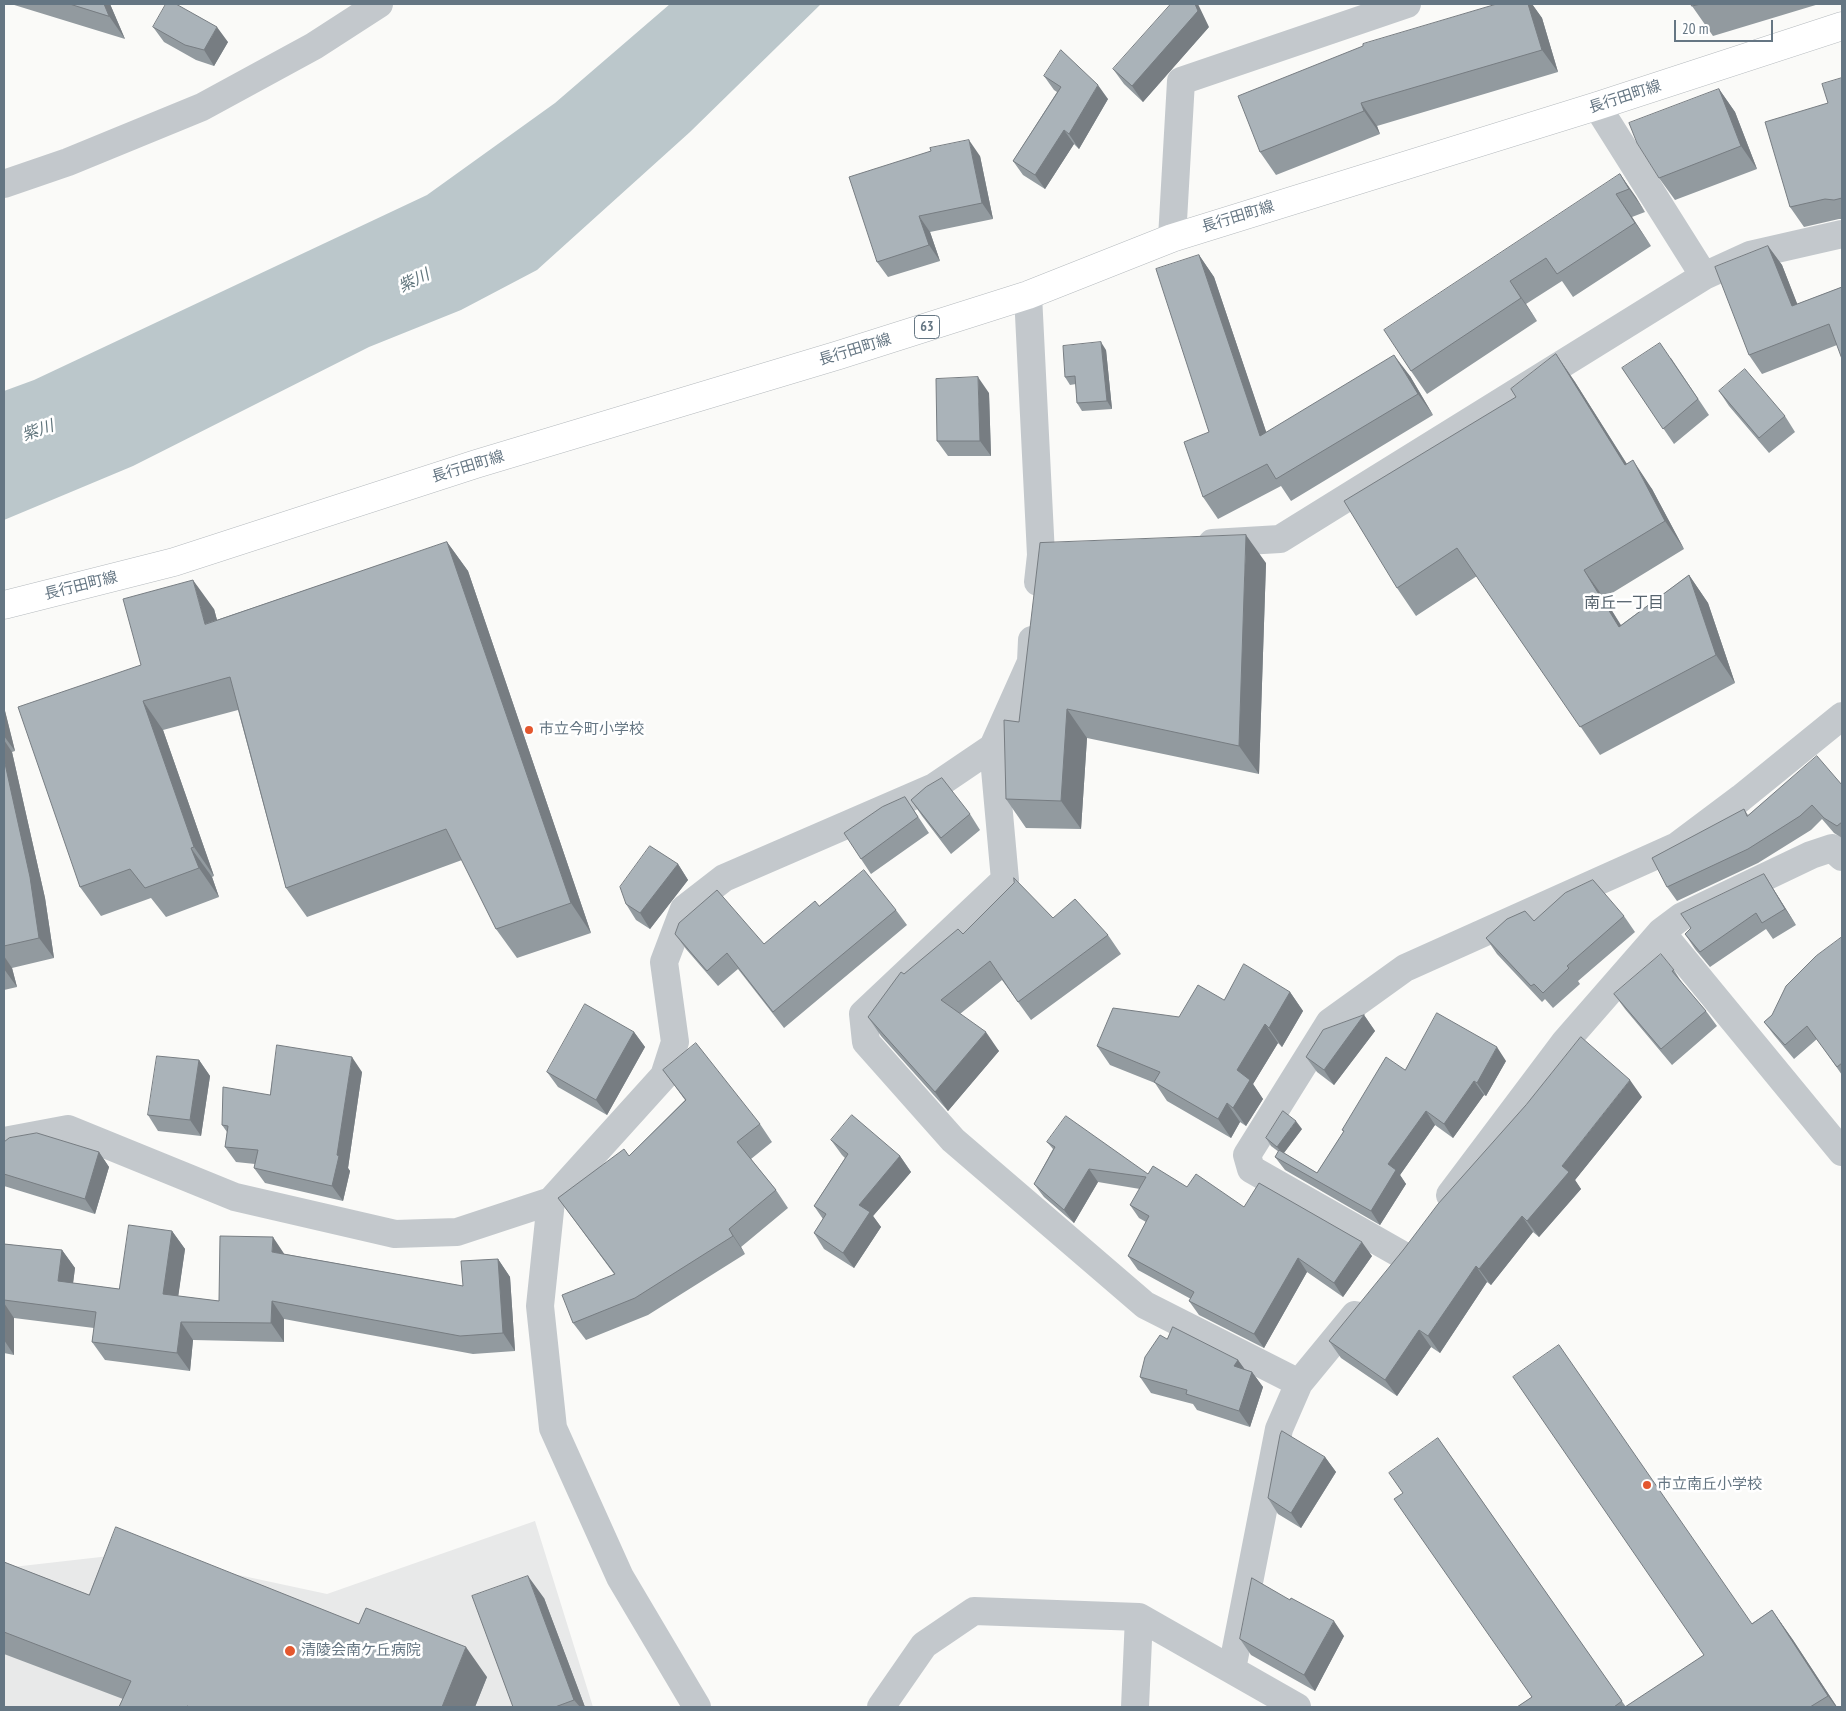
<!DOCTYPE html>
<meta charset="utf-8">
<style>
body{margin:0}
#map{position:relative;width:1846px;height:1711px;overflow:hidden;background:#fafaf8;font-family:"PT Sans Narrow",sans-serif}
canvas{display:block}
.frame{position:absolute;inset:0;border:5px solid #657683;pointer-events:none}
.scale{position:absolute;left:1674px;top:20px;width:99px;height:22px;box-sizing:border-box;border:2px solid #657683;border-top:0;padding-left:6px;font-size:15px;line-height:18px;white-space:nowrap;color:#657683;-webkit-text-stroke:4px #fff;paint-order:stroke}
</style>
<div id="map">
<canvas width="1846" height="1711"></canvas>
<div class="frame"></div>
<div class="scale">20 m</div>
</div>
<script>
const ctx = document.querySelector('canvas').getContext('2d');
ctx.lineJoin = 'round';
function fill(path, color) { ctx.fillStyle = color; ctx.fill(path, 'evenodd'); }
function stroke(path, color, width, dash) { ctx.strokeStyle = color; ctx.lineWidth = width; ctx.lineCap = dash ? 'butt' : 'round'; ctx.setLineDash(dash || []); ctx.stroke(path); }
function write(font, color, halo, rows, align = 'center') {
  ctx.font = font + ' "PT Sans Narrow","Noto Sans JP",sans-serif'; ctx.lineWidth = 5; ctx.setLineDash([]); ctx.textBaseline = 'middle'; ctx.strokeStyle = halo; ctx.fillStyle = color; for (const [text, x, y, turn = 0] of rows) {
    ctx.save(); ctx.translate(x, y); ctx.rotate((+turn || 0) * Math.PI / 180); ctx.textAlign = isNaN(turn) ? turn : align; if (halo) ctx.strokeText(text, 0, 0); ctx.fillText(text, 0, 0); ctx.restore();
  }
}
fill(new Path2D(`
 M535 1521 593 1707H4V1568L136 1553 327 1594Z`), '#e8e9e9');
fill(new Path2D(`
 M670 4H821L690 132 537 270 461 310 369 347 133 466 4 520V391L34 380 427 195 555 103Z`), '#bbc7cb');
const primary = new Path2D(`
 M4 605 174 562 476 464 839 355 1028 295 1172 238 1597 106 1842 26`);
stroke(primary, '#b5babe', 29);
stroke(new Path2D(`
 M1597 106 1704 276
 M1172 238 1181 81 1407 4
 M1028 295 1041 555 1038 582
 M1212 543 1280 539 1704 276 1750 255 1842 234
 M1032 640 1031 662 993 747 1005 880 863 1014 866 1042 953 1140 1145 1305 1299 1383
 M1661 932 1842 1152
 M4 1141 68 1129 235 1197 395 1234 457 1232 551 1201 664 1076 675 1042 664 962 684 909 724 878 934 787 993 747
 M1450 1195 1565 1042 1661 932 1681 917 1811 855 1832 848 1842 857
 M551 1201 540 1306 553 1428 620 1577 697 1707
 M1404 1256 1251 1169 1247 1155 1330 1022 1405 968 1677 846 1741 798 1842 716
 M1232 1669 1279 1429 1299 1383 1355 1315
 M881 1707 924 1645 974 1611 1139 1617 1297 1707
 M1135 1707 1139 1617`), '#c3c8cc', 28);
stroke(new Path2D(`
 M4 184 68 162 202 107 314 46 379 4`), '#c3c8cc', 28);
stroke(primary, '#fff', 28);
fill(new Path2D(`
 M11 4H110L125 39Z
 M1497 4H1532L1542 18 1558 72 1377 126 1380 134 1276 175 1260 152Z
 M1691 4H1819L1713 36 1692 6Z
 M153 27 228 42 214 66 196 60 164 42Z
 M1209 27 1143 102 1124 84 1113 69Z
 M1044 76 1108 99 1079 149 1074 144 1045 189 1023 175 1013 161 1057 92 1054 90Z
 M1842 78V219H1839L1804 227 1790 207 1828 103Z
 M1719 89 1735 112 1757 169 1675 200 1659 178Z
 M931 151 980 156 993 219 930 232 940 261 888 277 877 262Z
 M1620 174 1645 212 1632 217 1651 246 1573 297 1562 281 1526 304 1537 321 1427 394 1411 371Z
 M1768 246 1782 265 1797 304 1842 287 1837 345 1762 374 1749 355Z
 M1199 255 1214 277 1266 432 1410 376 1433 415 1291 501 1281 486 1218 519 1203 497 1209 432Z
 M1106 350 1112 409 1082 411 1077 403 1076 384 1070 385 1065 377Z
 M1556 354 1575 382 1627 464 1652 489 1684 549 1604 598 1621 625 1689 575 1708 603 1735 683 1600 755 1477 576 1416 616 1397 588 1516 397Z
 M1671 358 1709 415 1674 444 1622 368Z
 M1719 391 1785 416 1795 432 1769 453 1729 406Z
 M989 393 991 456H948L937 441Z
 M447 542 468 571 591 933 517 958 496 929 462 860 307 917 286 888 238 710 163 730 214 876 212 877 219 897 166 917 151 898 101 916 80 887 141 665 214 609 217 620Z
 M1266 563 1259 774 1087 738 1081 829 1026 828 1006 799 1019 722Z
 M4 707 15 751 12 752 45 898 54 958 12 968 17 987 4 990Z
 M1842 785V838L1834 833 1822 819 1811 830 1758 863 1677 901 1667 887 1744 809 1748 815Z
 M905 797 929 833 871 874 861 859Z
 M911 800 970 814 980 830 951 854 922 816Z
 M678 864 688 880 650 929 636 920 626 904Z
 M1764 874 1774 890 1796 925 1773 939 1766 929 1710 967 1695 949 1685 934Z
 M819 906 896 910 907 925 784 1028 738 969 718 986 686 949 675 934 764 944Z
 M1624 916 1635 932 1578 981 1580 984 1553 1008 1545 999 1542 1002 1497 954 1486 938 1534 921Z
 M1053 918 1108 935 1121 954 1031 1020 1002 980 960 1014 999 1051 948 1111 881 1036 868 1017 904 974 963 934Z
 M1842 937V1075L1817 1039 1794 1059 1774 1035 1764 1022 1772 1015Z
 M1674 970 1684 986 1706 1011 1717 1026 1672 1065 1625 1009 1614 994Z
 M1290 992 1303 1011 1282 1047 1278 1043 1253 1084 1263 1099 1246 1126 1240 1122 1231 1138 1167 1101 1155 1083 1110 1065 1097 1046 1179 1017 1224 1000Z
 M1364 1015 1375 1031 1334 1085 1317 1072 1306 1057Z
 M634 1032 645 1047 607 1115 558 1087 547 1072Z
 M199 1060 210 1076 201 1136 158 1131 148 1115Z
 M1506 1061 1486 1096 1484 1095 1453 1138 1435 1125 1400 1175 1406 1184 1380 1225 1285 1170 1275 1157 1279 1152 1271 1146 1266 1138 1302 1129 1284 1153 1317 1173 1344 1131 1342 1130 1405 1070Z
 M663 1070 760 1124 772 1142 751 1159 776 1190 788 1208 741 1247 745 1254 648 1315 586 1340 573 1323 614 1274 558 1198 629 1156 685 1100Z
 M362 1072 348 1168 350 1171 343 1201 265 1183 254 1168 255 1164 236 1162 225 1147 227 1132 222 1125 270 1095Z
 M1642 1097 1575 1180 1581 1189 1539 1237 1533 1232 1491 1285 1487 1282 1440 1353 1431 1347 1397 1396 1341 1358 1329 1341Z
 M831 1140 900 1156 911 1172 873 1216 881 1227 854 1268 824 1249 814 1233 823 1219 814 1206 845 1158 842 1155Z
 M4 1142 99 1152 109 1167 95 1214 4 1186Z
 M1047 1142 1187 1187 1372 1256 1343 1297 1307 1272 1264 1348 1199 1315 1189 1301 1191 1299 1138 1270 1128 1256 1146 1222 1139 1218 1130 1205 1140 1189 1098 1182 1074 1223 1044 1197 1034 1184 1053 1149Z
 M172 1231 185 1249 178 1296 219 1301 285 1254 463 1286 498 1259 510 1277 515 1351 473 1354 284 1319V1342L193 1340 190 1371 105 1360 92 1342 94 1328 14 1318V1355L4 1353V1244L62 1250 75 1268 73 1283 119 1289Z
 M1167 1339 1238 1360 1244 1369 1252 1372 1263 1387 1250 1427 1197 1410 1193 1404 1151 1393 1140 1377Z
 M1438 1438 1626 1707 1772 1610 1793 1640 1837 1707H1517L1532 1697 1403 1493Z
 M1325 1457 1336 1472 1301 1528 1278 1514 1268 1498Z
 M4 1562 89 1595 487 1677 475 1707H119L123 1699 4 1654Z
 M544 1598 585 1707H513Z
 M1344 1636 1315 1691 1251 1655 1240 1639Z`), '#929a9f');
fill(new Path2D(`
 M104 4H110L125 39 109 16Z
 M1195 4H1198L1209 27 1143 102 1132 86Z
 M1528 4H1532L1542 18 1558 72 1542 50Z
 M217 27 228 42 214 66 204 50Z
 M1098 85 1108 99 1079 149 1069 134Z
 M1719 89 1735 112 1757 169 1741 146Z
 M1361 103 1377 126 1380 134 1364 111Z
 M1064 130 1074 144 1045 189 1035 175Z
 M969 140 980 156 993 219 982 203Z
 M1620 174 1636 197 1645 212 1629 189Z
 M1616 194 1632 217 1651 246 1635 223Z
 M919 216 930 232 940 261 929 245Z
 M1768 246 1782 265 1806 326 1792 306Z
 M1199 255 1214 277 1275 458 1260 436Z
 M1510 281 1526 304 1537 321 1521 298Z
 M1101 342 1106 350 1112 409 1107 401Z
 M1556 354 1575 382 1645 493 1625 465Z
 M1394 355 1410 376 1433 415 1418 394Z
 M978 377 989 393 991 456 980 441Z
 M1633 460 1652 489 1684 549 1665 521Z
 M1246 535 1266 563 1259 774 1239 746Z
 M447 542 468 571 591 933 571 903Z
 M1584 570 1604 598 1639 655 1619 627Z
 M1689 575 1708 603 1735 683 1716 655Z
 M193 580 214 609 226 653 205 624Z
 M143 701 163 730 214 876 194 847Z
 M4 707 15 751 4 736Z
 M1067 709 1087 738 1081 829 1061 801Z
 M4 740 12 752 45 898 54 958 39 938 4 759Z
 M191 848 212 877 219 897 199 868Z
 M678 864 688 880 650 929 640 913Z
 M1764 874 1774 890 1796 925 1785 909Z
 M4 956 12 968 17 987 4 969Z
 M1290 992 1303 1011 1282 1047 1269 1028Z
 M1364 1015 1375 1031 1334 1085 1324 1070Z
 M1265 1024 1278 1043 1253 1084 1263 1099 1246 1126 1233 1108 1237 1070Z
 M634 1032 645 1047 607 1115 596 1100Z
 M986 1032 999 1051 948 1111 935 1092Z
 M1497 1047 1506 1061 1486 1096 1477 1083Z
 M352 1057 362 1072 348 1168 350 1171 343 1201 332 1186Z
 M199 1060 210 1076 201 1136 190 1120Z
 M1630 1080 1642 1097 1575 1180 1581 1189 1539 1237 1527 1221 1562 1166Z
 M1474 1081 1484 1095 1453 1138 1444 1124Z
 M1227 1103 1240 1122 1231 1138 1218 1119Z
 M1426 1111 1435 1125 1400 1175 1406 1184 1380 1225 1371 1211 1388 1164Z
 M1296 1121 1302 1129 1283 1154 1277 1147Z
 M99 1152 109 1167 95 1214 85 1199Z
 M900 1156 911 1172 873 1216 881 1227 854 1268 843 1253 859 1205Z
 M1089 1169 1098 1182 1074 1223 1064 1210Z
 M1522 1216 1533 1232 1491 1285 1479 1269Z
 M729 1229 741 1247 745 1254 733 1236Z
 M172 1231 185 1249 176 1312 163 1294Z
 M273 1237 285 1255 272 1252Z
 M1362 1242 1372 1256 1343 1297 1334 1283Z
 M62 1250 75 1268 71 1299 58 1281Z
 M1298 1258 1307 1272 1264 1348 1254 1334Z
 M498 1259 510 1277 515 1351 503 1333Z
 M1476 1266 1487 1282 1440 1353 1428 1336Z
 M272 1301 284 1319V1342L271 1323Z
 M4 1303 14 1318V1355L4 1340Z
 M181 1322 193 1340 190 1371 177 1353Z
 M1419 1330 1431 1347 1397 1396 1385 1380Z
 M1238 1360 1249 1375 1234 1366Z
 M1252 1372 1263 1387 1250 1427 1239 1411Z
 M1325 1457 1336 1472 1301 1528 1291 1513Z
 M528 1576 544 1598 585 1707H580L574 1700Z
 M1772 1610 1793 1640 1837 1707H1836L1828 1696Z
 M1334 1621 1344 1636 1315 1691 1304 1675Z
 M466 1647 487 1677 475 1707H442Z`), '#777d82');
const building = new Path2D(`
 M70 4H104L109 16Z
 M166 4H176L217 27 204 50 185 45 153 27Z
 M1171 4H1195L1198 11 1132 86 1113 69Z
 M1497 4H1528L1542 50 1361 103 1364 111 1260 152 1238 96 1363 46V44Z
 M1691 4H1701L1692 6Z
 M1061 50 1098 85 1069 134 1064 130 1035 175 1013 161 1061 87 1044 76Z
 M1842 78V198L1834 200 1825 199 1790 207 1765 122 1828 103 1822 84Z
 M1719 89 1741 146 1659 178 1637 143 1629 123Z
 M969 140 982 203 919 216 929 245 877 262 849 177 931 151 930 148Z
 M1620 174 1629 189 1616 194 1635 223 1557 274 1546 258 1510 281 1521 298 1411 371 1384 330Z
 M1768 246 1792 306 1842 287V359L1829 324 1749 355 1715 267Z
 M1199 255 1260 436 1394 355 1418 394 1276 479 1267 464 1203 497 1184 442 1209 432 1156 269Z
 M1101 342 1107 401 1077 403 1075 376 1065 377 1063 346Z
 M1660 343 1698 399 1663 429 1622 368Z
 M1556 354 1625 465 1633 460 1665 521 1584 570 1619 627 1689 575 1716 655 1580 727 1457 548 1397 588 1344 501 1516 397 1511 389Z
 M1745 369 1785 416 1759 438 1719 391Z
 M978 377 980 441H937L936 379Z
 M1246 535 1239 746 1067 709 1061 801 1006 799 1004 720 1019 722 1040 543Z
 M447 542 571 903 496 929 446 829 286 888 230 677 143 701 194 847 191 848 199 868 145 888 130 869 80 887 18 707 141 665 123 599 193 580 205 624Z
 M1817 756 1842 785V822L1837 826 1824 818 1812 805 1800 816 1748 849 1667 887 1652 858 1744 809 1747 816Z
 M4 759 30 877 39 938 4 946Z
 M942 778 970 814 941 838 911 800 926 787Z
 M905 797 918 817 861 859 844 833 882 807Z
 M650 846 678 864 640 913 626 904 620 887Z
 M864 870 896 910 773 1012 727 953 707 971 675 934 679 923 717 890 764 944 815 901 819 906Z
 M1764 874 1785 909 1762 923 1756 913 1700 952 1685 934 1691 928 1681 914Z
 M1014 878 1053 918 1075 899 1108 935 1018 1002 990 961 941 1000 986 1032 935 1092 868 1017 901 972 904 974 958 929 963 934 1014 883Z
 M1593 880 1624 916 1567 966 1569 968 1543 993 1534 984 1531 986 1486 938 1507 919 1525 911 1534 921 1565 893Z
 M1842 937V1063L1837 1067 1807 1026 1785 1045 1764 1022 1772 1015 1786 986 1816 956Z
 M1661 954 1674 970 1672 971 1706 1011 1661 1049 1614 994Z
 M1244 964 1290 992 1269 1028 1265 1024 1237 1070 1250 1080 1233 1108 1227 1103 1218 1119 1154 1082 1160 1072 1097 1046 1113 1008 1179 1017 1198 985 1224 1000Z
 M585 1004 634 1032 596 1100 547 1072Z
 M1437 1013 1497 1047 1477 1083 1474 1081 1444 1124 1426 1111 1388 1164 1396 1170 1371 1211 1275 1157 1279 1150 1317 1173 1344 1131 1342 1130 1386 1057 1405 1070Z
 M1364 1015 1324 1070 1306 1057 1323 1030Z
 M1581 1037 1630 1080 1562 1166 1569 1172 1527 1221 1522 1216 1479 1269 1476 1266 1428 1336 1419 1330 1385 1380 1329 1341 1404 1249 1438 1204 1526 1105Z
 M696 1043 760 1124 737 1142 776 1190 729 1229 733 1236 635 1298 573 1323 562 1295 615 1274 558 1198 624 1149 629 1156 686 1100 663 1070Z
 M277 1045 352 1057 337 1155 339 1156 332 1186 254 1168 258 1150 225 1147 228 1126 222 1125 223 1087 270 1095Z
 M157 1056 199 1060 190 1120 148 1115Z
 M1283 1111 1296 1121 1277 1147 1266 1138Z
 M852 1115 900 1156 859 1205 870 1212 843 1253 814 1233 826 1214 814 1206 848 1154 831 1140Z
 M1066 1116 1148 1174 1153 1166 1187 1187 1196 1174 1244 1207 1259 1183 1362 1242 1334 1283 1298 1258 1254 1334 1189 1301 1194 1292 1128 1256 1149 1216 1130 1205 1146 1177 1089 1169 1064 1210 1034 1184 1055 1147 1047 1142Z
 M37 1133 99 1152 85 1199 4 1174V1142L9 1138Z
 M129 1225 172 1231 163 1294 219 1301 220 1236 273 1237 272 1252 463 1286 461 1261 498 1259 503 1333 460 1336 272 1301 271 1323 181 1322 177 1353 92 1342 96 1312 4 1300V1244L62 1250 58 1281 119 1289Z
 M1173 1327 1238 1360 1234 1366 1252 1372 1239 1411 1186 1394 1187 1390 1140 1377 1145 1357 1160 1335 1167 1339Z
 M1559 1345 1752 1624 1772 1610 1828 1696 1810 1707H1625L1704 1655 1513 1377Z
 M1282 1431 1325 1457 1291 1513 1268 1498 1280 1435Z
 M1438 1438 1622 1701 1614 1707H1517L1532 1697 1394 1499 1403 1493 1389 1473Z
 M116 1527 359 1624 366 1608 466 1647 442 1707H190L187 1706 188 1707H119L131 1681 4 1632V1562L89 1595Z
 M528 1576 574 1700 555 1707H513L472 1596Z
 M1252 1578 1290 1600 1291 1598 1334 1621 1304 1675 1240 1639Z`);
fill(building, '#aab3b9');
stroke(building, '#777d82', 1);
for (const [x, y, r, color] of [
 [529,730,5,"#e4572e"],
 [1647,1485,5,"#e4572e"],
 [290,1651,6,"#e4572e"]
]) { const dot = new Path2D(); dot.arc(x, y, r, 0, 2 * Math.PI); ctx.fillStyle = color; ctx.fill(dot); stroke(dot, '#fff', 2); }
for (const [x, y, w] of [
 [927,327,25]
]) { const box = new Path2D(); box.roundRect(x - w / 2, y - 11.5, w, 23, 4); ctx.fillStyle = '#fff'; ctx.fill(box); stroke(box, '#657683', 1); }
write('bold 14px', '#657683', null, [
 ["63",927,327]
]);
write('15px', '#657683', '#fff', [
 ["長行田町線",1625,97,-18],
 ["長行田町線",1238,217,-17],
 ["長行田町線",855,350,-17],
 ["長行田町線",468,467,-17],
 ["長行田町線",81,586,-14]
]);
write('15px', '#657683', '#fff', [
 ["市立今町小学校",539,730],
 ["市立南丘小学校",1657,1485],
 ["清陵会南ケ丘病院",301,1651]
], 'left');
write('italic 16px', '#60757c', '#fff', [
 ["紫川",414,281,-26],
 ["紫川",38,431,-19]
]);
write('16px', '#57646e', '#fff', [
 ["南丘一丁目",1624,603]
]);
</script>
